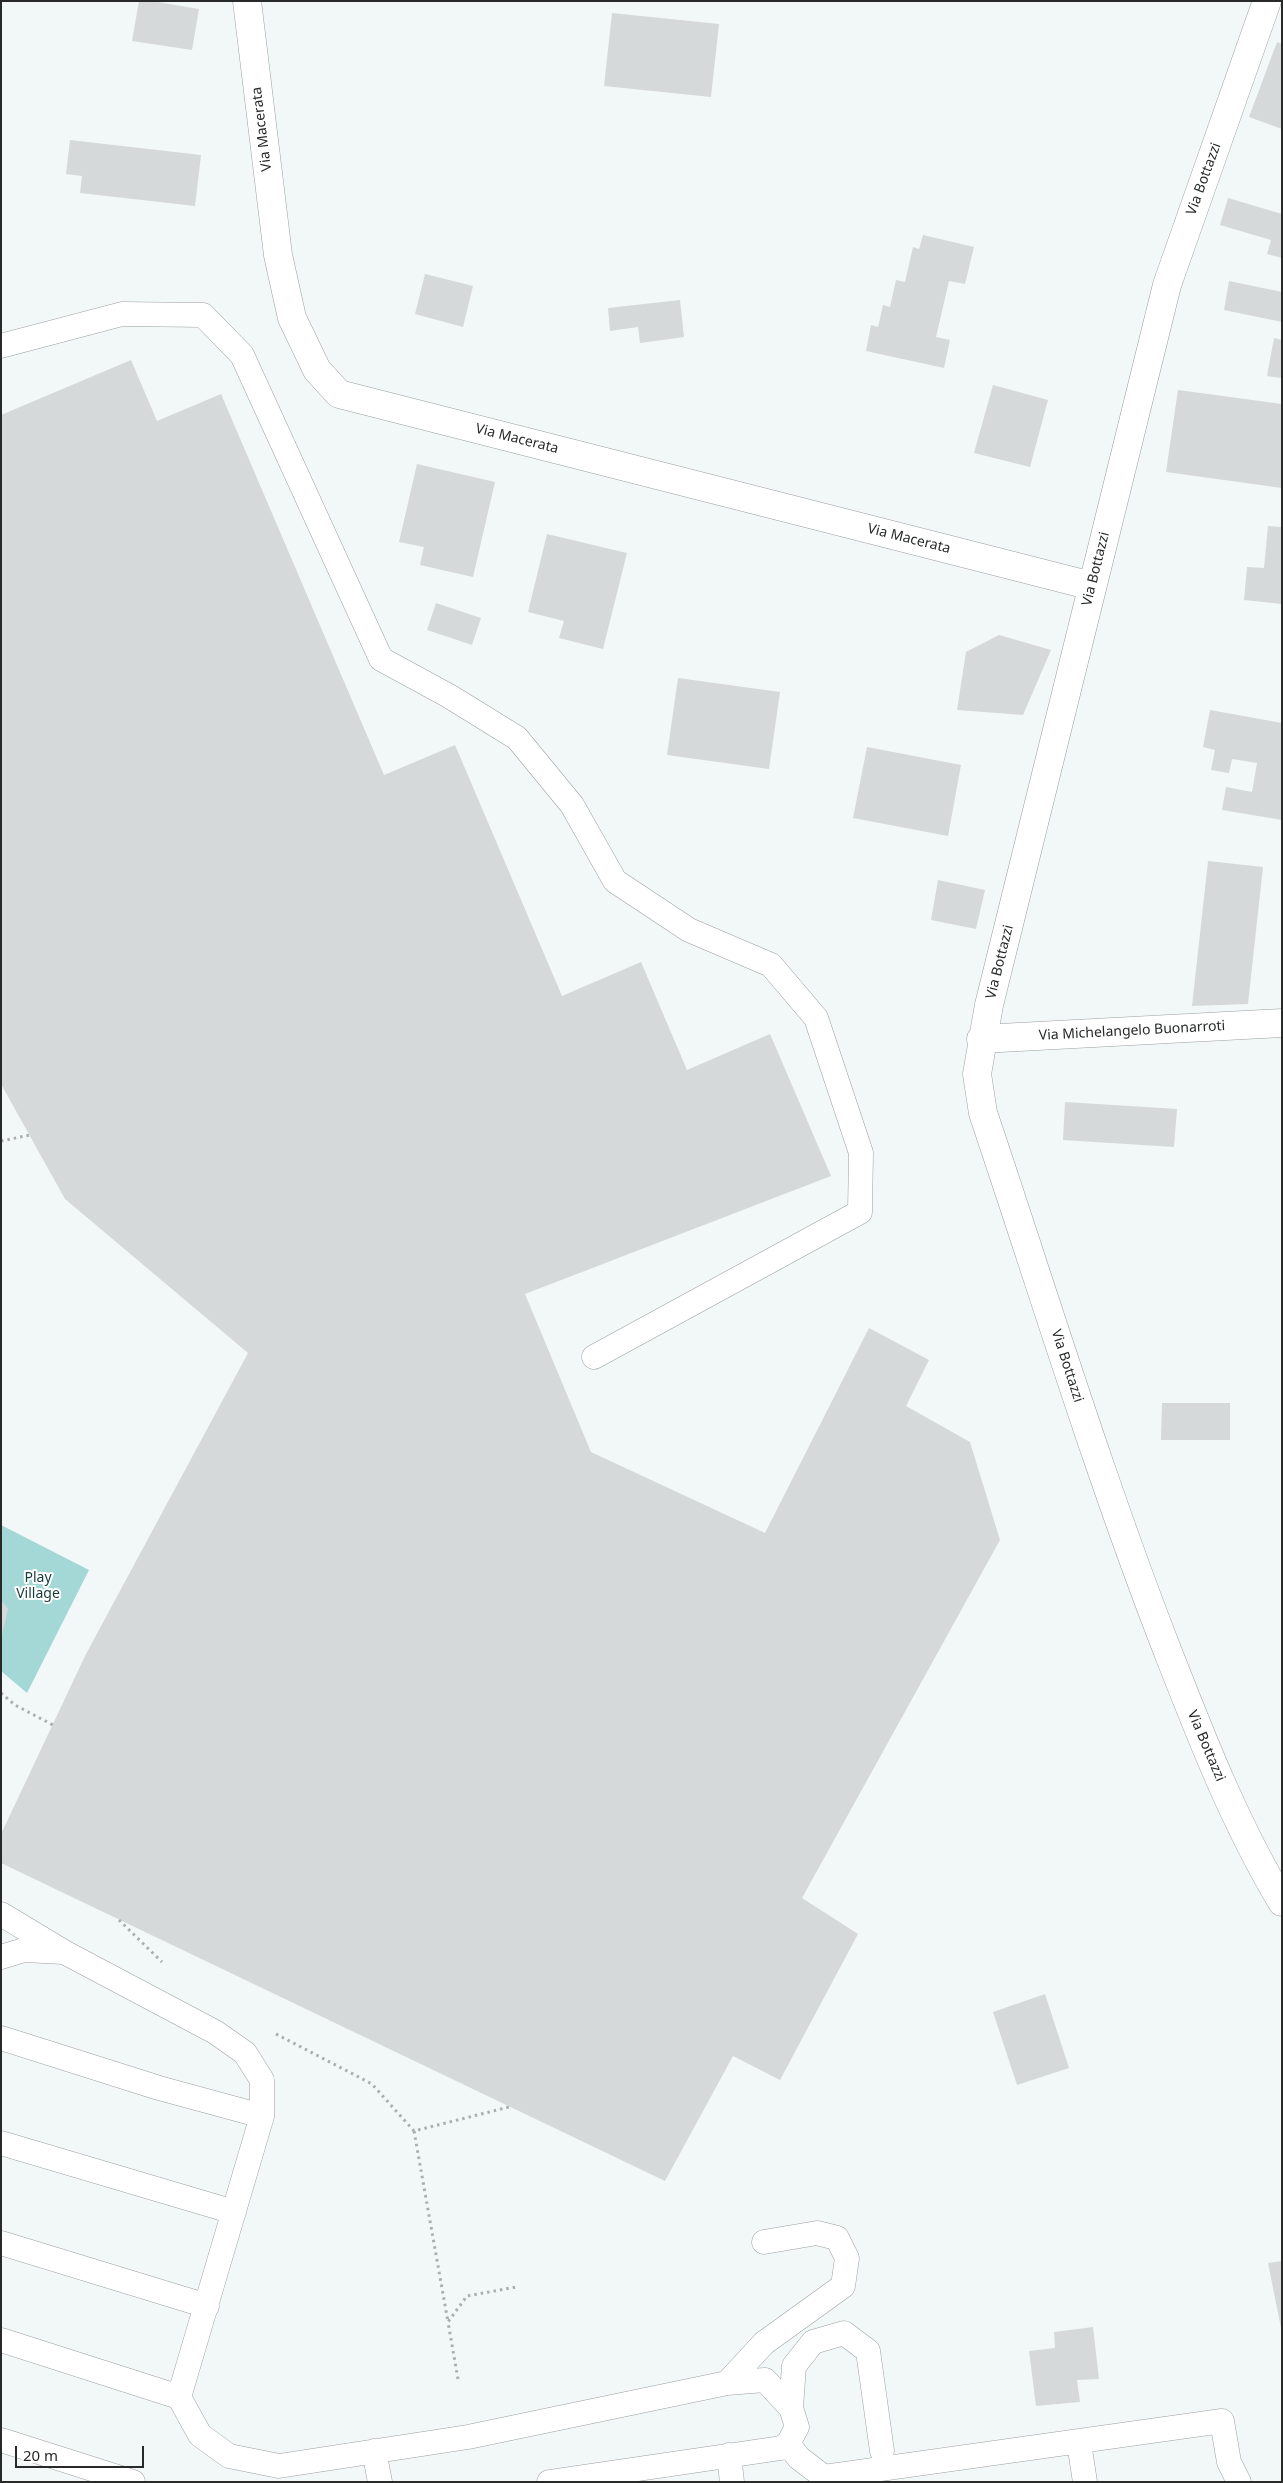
<!DOCTYPE html>
<style>
body{margin:0}
#map{position:relative;width:1283px;height:2483px;overflow:hidden;background:#f2f7f7;font-family:"Noto Sans",sans-serif}
canvas{display:block}
.frame{position:absolute;inset:0;border:2px solid #282a2a;pointer-events:none}
.scale{position:absolute;left:15px;top:2446px;width:129px;height:22px;box-sizing:border-box;border:2px solid #282a2a;border-top:0;padding-left:6px;font-size:15px;line-height:18px;white-space:nowrap;color:#282a2a;-webkit-text-stroke:4px #fff;paint-order:stroke}
</style>
<div id="map">
<canvas width="1283" height="2483"></canvas>
<div class="frame"></div>
<div class="scale">20 m</div>
</div>
<script>
const ctx = document.querySelector('canvas').getContext('2d');
ctx.lineJoin = 'round';
function fill(path, color) { ctx.fillStyle = color; ctx.fill(path, 'evenodd'); }
function stroke(path, color, width, dash) { ctx.strokeStyle = color; ctx.lineWidth = width; ctx.lineCap = dash ? 'butt' : 'round'; ctx.setLineDash(dash || []); ctx.stroke(path); }
function write(font, color, halo, rows, align = 'center') {
  ctx.font = font + ' "Noto Sans",sans-serif'; ctx.lineWidth = 4; ctx.setLineDash([]); ctx.textBaseline = 'middle'; ctx.strokeStyle = halo; ctx.fillStyle = color; for (const [text, x, y, turn = 0] of rows) {
    ctx.save(); ctx.translate(x, y); ctx.rotate((+turn || 0) * Math.PI / 180); ctx.textAlign = isNaN(turn) ? turn : align; if (halo) ctx.strokeText(text, 0, 0); ctx.fillText(text, 0, 0); ctx.restore();
  }
}
fill(new Path2D(`
 M1 1525 89 1570 27 1693 1 1671Z`), '#a3d8d7');
fill(new Path2D(`
 M139 1H152L199 9 192 50 132 41Z
 M612 13 719 24 711 97 604 86Z
 M1277 42 1282 44V129L1249 117Z
 M70 140 201 155 195 206 80 193 82 176 66 174Z
 M1228 198 1282 214V258L1267 254 1271 240 1220 225Z
 M923 235 974 247 965 284 949 281 936 337 950 340 944 368 866 351 871 325 878 327 883 305 890 307 896 280 905 282 913 247 919 249Z
 M425 274 473 286 463 327 415 314Z
 M1229 281 1282 292V322L1224 310Z
 M680 300 684 337 640 343 638 327 610 331 608 308Z
 M1274 338 1282 340V378L1267 376Z
 M131 360 157 421 221 394 384 775 455 745 562 996 641 962 687 1070 770 1034 831 1176 525 1294 591 1452 765 1533 869 1328 929 1360 906 1406 970 1442 1000 1540 802 1898 858 1934 780 2080 733 2056 665 2181 1 1863V1834L86 1654 248 1353 65 1199 1 1084V415Z
 M993 385 1048 400 1030 467 974 453Z
 M1178 390 1282 404V488L1166 472Z
 M417 464 495 482 473 577 420 565 424 547 399 542Z
 M1268 526 1282 527V604L1244 600 1247 567 1264 568Z
 M547 534 627 553 603 649 559 638 564 621 528 612Z
 M436 603 481 618 472 645 427 630Z
 M999 635 1051 650 1023 715 957 710 966 652Z
 M678 678 780 692 769 769 667 755Z
 M1210 710 1282 723V820L1222 810 1226 787 1252 792 1257 763 1232 759 1229 773 1211 770 1215 750 1203 747Z
 M867 747 961 765 948 836 853 818Z
 M1208 861 1263 867 1248 1004 1192 1006Z
 M938 880 985 890 976 929 931 920Z
 M1065 1102 1177 1109 1174 1147 1063 1140Z
 M1162 1403H1230V1440H1161Z
 M1 1600 8 1609 2 1635H1Z
 M1045 1994 1069 2068 1017 2085 993 2012Z
 M1282 2261V2328H1281L1268 2263Z
 M1093 2327 1099 2379 1077 2380 1080 2402 1036 2406 1029 2351 1055 2348 1054 2332Z`), '#d5d9d9');
const lane = new Path2D(`
 M1 346 122 314 203 315 242 355 381 659 449 696 517 738 572 805 615 881 689 930 771 965 816 1018 861 1153 860 1212 594 1357
 M1 1914 64 1952 215 2032 245 2053 262 2080V2116L179 2397 200 2435 229 2456 279 2466 468 2437 727 2383 765 2380 791 2408 797 2427 788 2444 781 2448 549 2482
 M1 1957 24 1950 63 1952
 M1 2038 159 2088 262 2116
 M1 2143 234 2212
 M1 2243 207 2306
 M1 2340 179 2397
 M727 2383 764 2343 843 2286 847 2258 837 2238 817 2233 764 2242
 M791 2408 794 2366 813 2342 844 2333 868 2351 882 2451
 M1 2440 133 2482
 M1079 2443 1085 2482
 M788 2444 799 2458 824 2477 1222 2421 1229 2462 1239 2482
 M374 2451 380 2482
 M729 2455 732 2482`);
const street = new Path2D(`
 M247 1 278 255 292 318 317 370 339 394 1092 586
 M1267 1 1167 285 989 1005 977 1074 983 1113C1043 1291 1098 1472 1166 1647 1200 1734 1234 1822 1282 1902
 M981 1039 1282 1023`);
stroke(lane, '#9ca0a0', 25);
stroke(street, '#9ca0a0', 29);
stroke(new Path2D(`
 M1 1141 30 1135
 M1 1693 15 1705 53 1725
 M119 1920 162 1962
 M276 2034 372 2084 414 2131 509 2107
 M414 2131 448 2322
 M458 2379 448 2322 467 2296 516 2287`), '#aaaeae', 3, [2.5, 4]);
stroke(lane, '#fff', 24);
stroke(street, '#fff', 28);
write('14px', '#282a2a', '#fff', [
 ["Via Macerata",262,129,-97],
 ["Via Bottazzi",1204,179,-70],
 ["Via Macerata",517,439,14],
 ["Via Macerata",909,539,14],
 ["Via Bottazzi",1096,569,-76],
 ["Via Bottazzi",1000,962,-76],
 ["Via Michelangelo Buonarroti",1132,1031,-3],
 ["Via Bottazzi",1067,1366,72],
 ["Via Bottazzi",1206,1746,67]
]);
write('14px', '#163b3b', '#fff', [
 ["Play",38,1578],
 ["Village",38,1594]
]);
</script>
